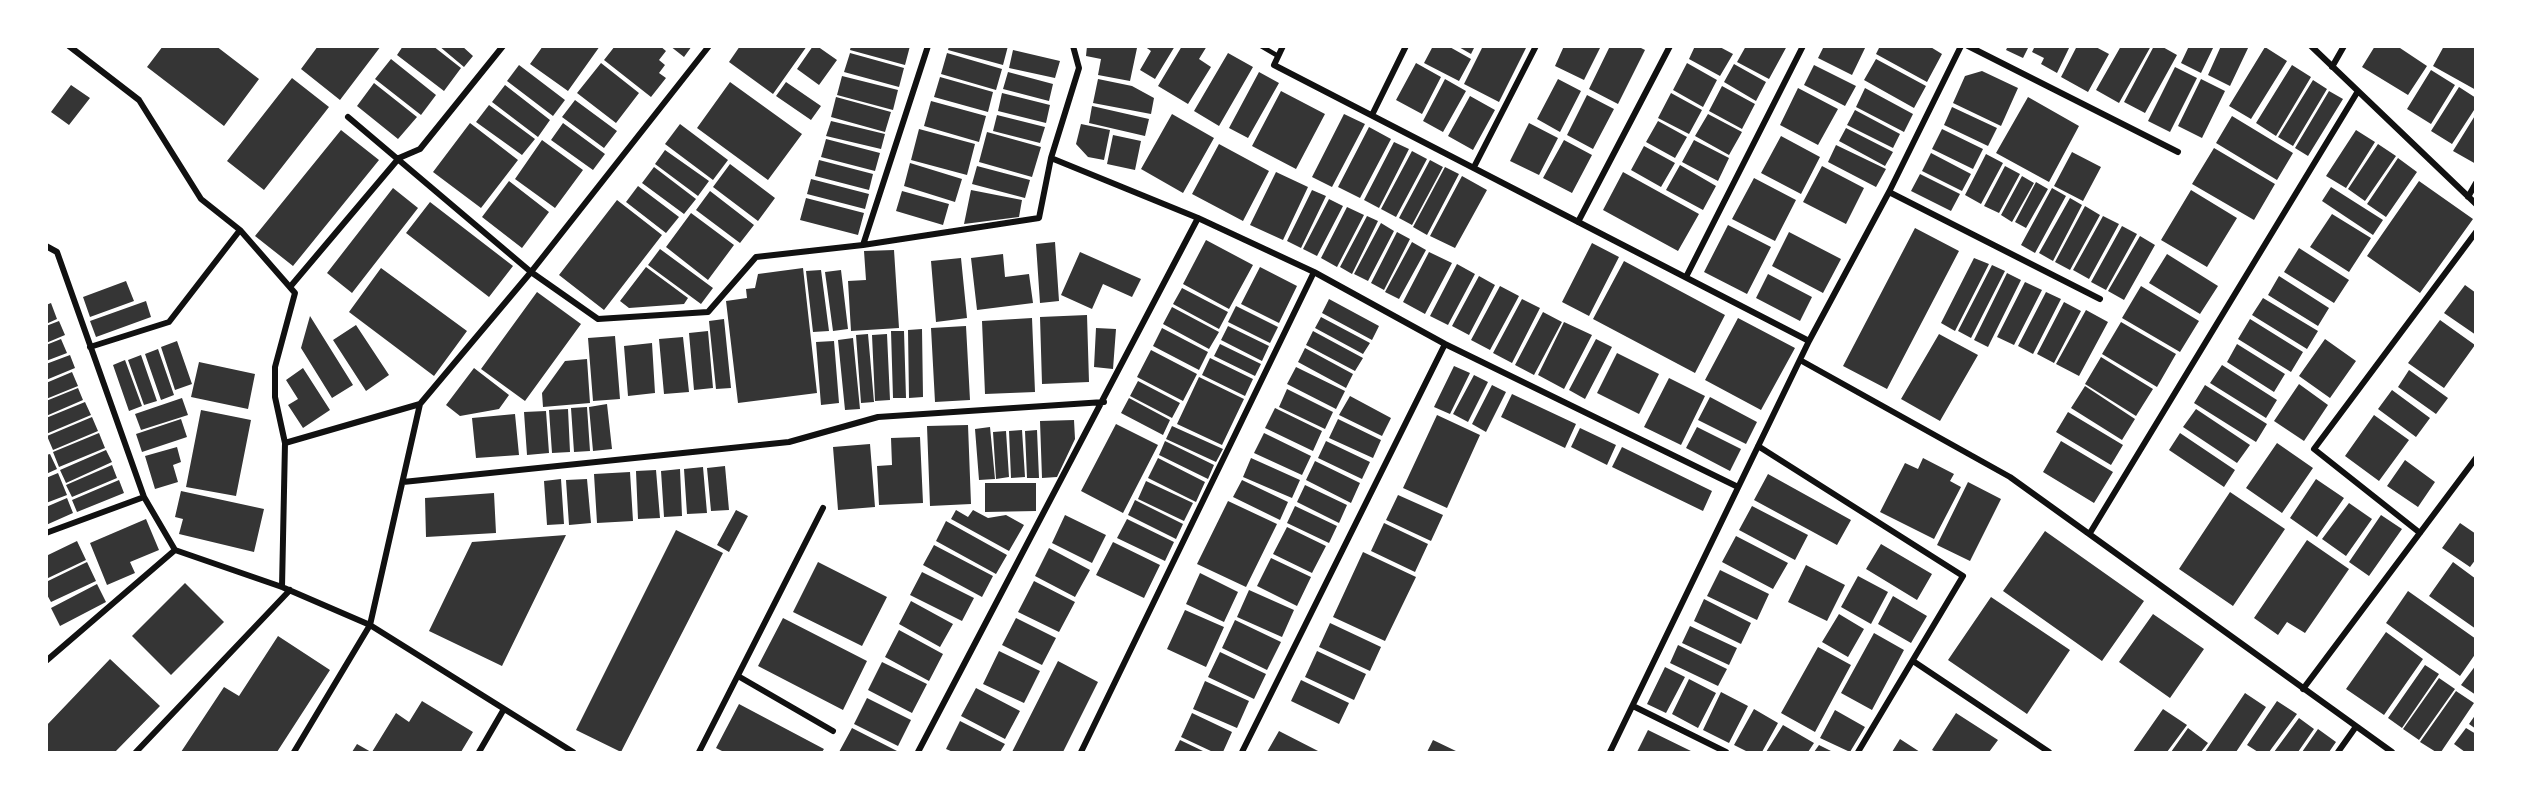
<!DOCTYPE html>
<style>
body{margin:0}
#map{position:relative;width:2522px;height:799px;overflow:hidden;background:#fff;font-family:Commissioner,sans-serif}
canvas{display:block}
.frame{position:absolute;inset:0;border:48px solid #fff;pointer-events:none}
</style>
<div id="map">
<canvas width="2522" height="799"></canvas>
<div class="frame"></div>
</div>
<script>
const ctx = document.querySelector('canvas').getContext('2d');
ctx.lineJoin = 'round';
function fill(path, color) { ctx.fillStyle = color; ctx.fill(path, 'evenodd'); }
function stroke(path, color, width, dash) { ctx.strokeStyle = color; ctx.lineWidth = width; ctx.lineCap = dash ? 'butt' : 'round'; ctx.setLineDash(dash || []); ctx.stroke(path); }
fill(new Path2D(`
 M163 46H216L259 79 224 126 147 67Z
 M318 46H381L340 100 301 69Z
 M403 46H433L461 68 444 91 397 55Z
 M439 46H462L473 56 464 67Z
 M543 46H600L568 91 530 64Z
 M615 46H660L666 51 659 60 665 65 659 73 666 78 651 97 604 60Z
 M670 46H692L684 57Z
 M740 46H807L773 94 729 62Z
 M813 46H817L837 60 819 85 797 69Z
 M851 46H910L905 65 850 50Z
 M949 46H1008L1003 65 948 50Z
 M1087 46 1137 48 1130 81 1098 75 1101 59 1086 56Z
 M1144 46H1175L1155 79 1140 70 1151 51Z
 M1182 46H1207L1199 59 1211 67 1188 104 1158 86Z
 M1433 46H1448L1471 59 1459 81 1424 63Z
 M1457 46H1475L1471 54Z
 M1483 46H1527L1499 102 1464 84Z
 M1564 46H1601L1584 80 1555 66Z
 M1610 46H1637L1645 50 1618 104 1589 89Z
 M1695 46H1718L1733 54 1720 76 1689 59Z
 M1746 46H1787L1769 79 1737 62Z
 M1824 46H1866L1852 75 1818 58Z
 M1880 46H1929L1942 54 1927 82 1876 54Z
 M2008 46H2029L2023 58 2006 50Z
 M2035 46H2070L2057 73 2041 64 2044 58 2032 52Z
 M2077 46H2094L2109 54 2088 92 2061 77Z
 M2121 46H2151L2119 103 2096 90Z
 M2154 46H2161L2177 55 2145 113 2124 102Z
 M2189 46H2214L2201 73 2181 63Z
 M2221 46H2249L2230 86 2208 75Z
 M2375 46H2397L2427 66 2408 95 2362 67Z
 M2444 46H2476V90L2433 66Z
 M2265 47 2287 61 2251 119 2229 106Z
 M1013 50 1060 61 1055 78 1009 68Z
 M850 53 904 68 899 87 844 72Z
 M947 53 1002 69 996 90 941 74Z
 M1228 53 1253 67 1219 126 1194 111Z
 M391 59 436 95 421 115 375 79Z
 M1876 59 1926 86 1914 108 1864 80Z
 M601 63 639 93 616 123 577 93Z
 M1416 63 1441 77 1422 114 1396 100Z
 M1687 63 1717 80 1703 107 1673 90Z
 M1734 64 1766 82 1756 101 1724 82Z
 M519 65 565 100 553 116 507 81Z
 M1814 65 1856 86 1845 106 1804 85Z
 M2292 65 2311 77 2276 136 2256 123Z
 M2175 67 2197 78 2170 132 2148 121Z
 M2431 70 2455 85 2431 124 2407 109Z
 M1982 71 2018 88 2001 126 1953 103 1965 76Z
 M1008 72 1053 84 1049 101 1003 89Z
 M1259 72 1279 83 1248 138 1229 128Z
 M842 76 898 90 893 110 837 95Z
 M940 77 993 92 988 112 934 97Z
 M292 78 329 107 264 190 227 161Z
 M1098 79 1132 86 1154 98 1151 114 1093 103Z
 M1445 79 1466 91 1443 132 1423 121Z
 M1558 79 1581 91 1560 132 1537 119Z
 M2201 79 2225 91 2202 138 2178 126Z
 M2313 80 2327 89 2293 146 2278 137Z
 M730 82 802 134 768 180 697 128Z
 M786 82 821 106 811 120 776 96Z
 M374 83 417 117 398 139 357 106Z
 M71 85 90 98 69 125 51 112Z
 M505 85 550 120 538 137 492 102Z
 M1722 86 1755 104 1742 129 1709 111Z
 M2459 87 2476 98V107L2452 144 2431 131Z
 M1798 88 1838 109 1818 145 1780 125Z
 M1865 88 1913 114 1904 132 1856 107Z
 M1281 91 1325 114 1296 169 1252 146Z
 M2329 91 2343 99 2308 156 2295 148Z
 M1002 93 1050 105 1046 123 998 111Z
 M1671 93 1702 110 1689 134 1658 118Z
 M1587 95 1614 109 1593 149 1567 135Z
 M1470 96 1495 110 1473 150 1448 136Z
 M836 97 891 112 885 132 831 117Z
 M2028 97 2079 126 2049 182 1996 153Z
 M575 100 617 131 604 148 562 117Z
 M931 101 986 116 979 142 924 126Z
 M489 105 535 139 522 155 476 122Z
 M1092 106 1149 119 1145 136 1089 123Z
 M1952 107 1997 128 1988 146 1944 125Z
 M1855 110 1900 134 1893 148 1847 125Z
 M1172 114 1214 138 1183 193 1141 169Z
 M1344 114 1365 124 1332 187 1312 177Z
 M1708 114 1742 132 1729 155 1695 136Z
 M2476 114V164L2453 151Z
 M997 115 1045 127 1040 143 993 131Z
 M2232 116 2293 153 2277 180 2216 143Z
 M831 121 885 134 881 149 826 136Z
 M1658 121 1687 137 1675 158 1646 142Z
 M470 123 518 160 481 208 433 172Z
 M563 123 605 154 593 170 551 140Z
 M1529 123 1558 138 1539 175 1510 161Z
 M680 124 728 160 713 180 665 144Z
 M1081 124 1110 130 1104 160 1088 157 1076 144Z
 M1369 127 1391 139 1360 198 1338 187Z
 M1846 128 1893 152 1885 166 1839 141Z
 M919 129 975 144 967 175 911 160Z
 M1942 129 1983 149 1973 169 1932 149Z
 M341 130 379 160 293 266 255 236Z
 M2356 130 2375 142 2346 188 2326 176Z
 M987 132 1041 147 1032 177 979 162Z
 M1113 135 1141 141 1135 170 1107 164Z
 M1781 136 1820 157 1801 194 1761 173Z
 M826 139 880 153 875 171 821 157Z
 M542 140 583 170 555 208 515 179Z
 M1564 140 1592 155 1572 193 1543 178Z
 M1694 140 1729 158 1718 181 1682 162Z
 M1394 142 1409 149 1379 208 1364 200Z
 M1219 144 1269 171 1243 221 1192 194Z
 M2378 144 2396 156 2365 201 2348 189Z
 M1836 145 1886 169 1876 187 1828 162Z
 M1644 146 1675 163 1661 187 1631 170Z
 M2214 148 2275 184 2254 220 2192 184Z
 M665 150 709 181 698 196 655 164Z
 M1412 151 1427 159 1396 217 1381 209Z
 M2072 152 2101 167 2083 201 2054 186Z
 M1931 153 1971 174 1962 191 1922 171Z
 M1986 154 2003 163 1981 204 1965 195Z
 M2398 158 2417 172 2386 217 2367 204Z
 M819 160 873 174 869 190 815 176Z
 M1430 160 1443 167 1412 225 1399 218Z
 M910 163 962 179 955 202 904 186Z
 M730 164 775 198 758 221 713 187Z
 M1680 165 1716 186 1703 210 1666 190Z
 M977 166 1030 180 1025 198 972 184Z
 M1822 166 1864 188 1846 224 1803 202Z
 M2005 166 2020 174 1999 213 1984 206Z
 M654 167 696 199 684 214 642 183Z
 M1445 167 1459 174 1427 235 1413 227Z
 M1276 172 1308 187 1283 240 1250 225Z
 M1623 172 1699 214 1678 251 1603 210Z
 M1920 174 1960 194 1951 211 1911 191Z
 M1462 176 1487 190 1455 248 1430 236Z
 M2022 176 2034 183 2012 222 2001 215Z
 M1754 178 1796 200 1775 241 1732 219Z
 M811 179 869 194 865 209 807 194Z
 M509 181 549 212 522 248 482 217Z
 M2419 181 2473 219 2420 293 2367 256Z
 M2036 182 2048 189 2026 228 2015 222Z
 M638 186 679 217 666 233 626 202Z
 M2331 187 2383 220 2373 235 2322 201Z
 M393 188 418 208 352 293 327 273Z
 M2052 188 2066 196 2035 253 2021 245Z
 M971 190 1022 200 1019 217 964 224Z
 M1312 190 1326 196 1301 248 1287 241Z
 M2191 190 2237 218 2207 267 2161 240Z
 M710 191 754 225 740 243 696 210Z
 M902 191 949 204 943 225 896 211Z
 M806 198 864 213 858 235 800 220Z
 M2070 198 2082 205 2053 261 2039 253Z
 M1329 199 1343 206 1317 256 1303 249Z
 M617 200 662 235 604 310 559 275Z
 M430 202 513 266 489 297 406 233Z
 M2085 206 2100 215 2070 270 2055 262Z
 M1347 207 1364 215 1337 267 1321 258Z
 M691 213 734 245 708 280 666 247Z
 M2332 214 2371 238 2349 272 2310 247Z
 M1367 216 1378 221 1352 274 1340 267Z
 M2103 216 2119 224 2089 279 2073 270Z
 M1381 223 1394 231 1368 281 1354 274Z
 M1728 225 1771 247 1747 294 1704 272Z
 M2122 226 2137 234 2106 290 2091 282Z
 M1915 228 1959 251 1887 389 1843 366Z
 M1397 232 1410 239 1384 290 1371 283Z
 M1789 232 1841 259 1823 293 1772 266Z
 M2140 236 2155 245 2124 300 2108 291Z
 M1206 240 1253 265 1229 309 1183 284Z
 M1055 242 1059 301 1040 303 1036 244Z
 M1412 242 1426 250 1399 299 1385 292Z
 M1592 243 1619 257 1589 316 1562 302Z
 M2299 248 2349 280 2334 303 2284 272Z
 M660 249 713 288 701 304 648 265Z
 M894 250 899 328 851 331 848 281 866 280 864 251Z
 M1080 252 1141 279 1132 297 1103 284 1092 309 1061 295Z
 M1429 252 1452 263 1425 314 1403 302Z
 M1003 254 1005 277 1029 274 1033 303 977 310 971 258Z
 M2167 254 2218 286 2200 314 2149 283Z
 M961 258 967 318 936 322 931 261Z
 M1974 258 1989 264 1955 331 1941 323Z
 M1624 261 1725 315 1695 373 1593 319Z
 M1457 264 1475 274 1448 325 1430 316Z
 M1992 265 2005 271 1971 338 1958 331Z
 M646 267 688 298 684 304 629 308 620 301Z
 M1260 267 1297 286 1279 323 1241 304Z
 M381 268 467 331 434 376 349 312Z
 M803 268 817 393 738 403 726 301 747 298 746 289 755 288 758 274Z
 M821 270 829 331 813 332 806 271Z
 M841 270 848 329 833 331 825 272Z
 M2007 273 2021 280 1988 347 1974 340Z
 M1768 274 1812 297 1800 321 1756 298Z
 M1479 276 1495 285 1469 335 1452 326Z
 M2279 276 2329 308 2318 326 2268 295Z
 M126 281 134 301 90 317 83 297Z
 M2025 282 2042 290 2014 345 1997 337Z
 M2465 285 2476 293V335L2444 313Z
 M1500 286 1519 296 1490 350 1471 340Z
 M2141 286 2199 321 2180 352 2122 318Z
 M1182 288 1228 312 1219 329 1173 304Z
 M537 292 581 324 525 401 481 369Z
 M2046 292 2061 299 2033 354 2018 346Z
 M2263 298 2318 331 2307 349 2252 315Z
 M1329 299 1379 326 1372 340 1322 313Z
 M1522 299 1540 308 1512 363 1493 353Z
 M146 301 151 317 96 337 90 321Z
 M2064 302 2081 311 2054 363 2037 354Z
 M51 303 57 319 46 324V305Z
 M1236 306 1278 327 1270 343 1228 322Z
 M1172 307 1219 332 1209 349 1163 324Z
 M2086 310 2108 322 2079 376 2056 364Z
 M1543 312 1562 322 1534 375 1515 365Z
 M1087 315 1089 382 1042 384 1040 317Z
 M310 316 353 385 332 398 301 348Z
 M1321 317 1370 343 1363 354 1315 328Z
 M1032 318 1035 392 985 394 982 321Z
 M1738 318 1795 348 1761 410 1705 380Z
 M724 319 731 388 716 389 709 321Z
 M2250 319 2303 352 2291 372 2238 339Z
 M2440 320 2475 345 2444 388 2408 363Z
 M59 321 65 335 46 343V326Z
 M1564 322 1592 335 1564 389 1538 375Z
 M2121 322 2176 354 2157 387 2102 354Z
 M356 325 389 375 366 391 333 340Z
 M966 326 970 400 935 402 931 328Z
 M1228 326 1269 346 1262 361 1221 340Z
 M1096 328 1116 329 1113 369 1094 367Z
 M1162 328 1208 352 1199 370 1153 346Z
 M922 329 923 397 909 398 908 330Z
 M708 331 713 388 694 390 689 333Z
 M891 331H904L906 398H893Z
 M1313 331 1363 358 1355 371 1306 345Z
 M868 334 874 402 861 403 856 335Z
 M887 334 890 400 875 401 872 335Z
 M1939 334 1978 355 1940 421 1901 399Z
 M615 336 620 399 593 401 588 338Z
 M683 337 689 392 664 394 659 339Z
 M853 338 860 409 845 410 838 340Z
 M61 339 67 353 46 361V345Z
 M1596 339 1612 347 1585 399 1569 390Z
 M2325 339 2356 361 2330 398 2299 376Z
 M177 341 192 384 175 390 161 347Z
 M834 341 839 403 821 405 816 342Z
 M652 343 655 393 628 396 624 346Z
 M1220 344 1261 364 1255 376 1214 356Z
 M2237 344 2285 374 2274 392 2227 362Z
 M1305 348 1353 374 1346 388 1298 362Z
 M158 349 174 395 161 400 145 354Z
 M1151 350 1197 374 1183 401 1137 377Z
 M1617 353 1659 374 1639 414 1597 393Z
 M70 355 75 368 46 380V364Z
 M141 355 157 401 144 405 128 360Z
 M2101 357 2153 389 2136 416 2085 384Z
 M1210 358 1253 379 1245 396 1202 375Z
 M587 359 590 403 543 407 542 393 565 361Z
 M125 360 142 406 129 411 113 365Z
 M199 362 255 374 248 409 191 397Z
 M2222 365 2277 400 2266 418 2210 383Z
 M1454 366 1470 373 1450 414 1434 407Z
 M1296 367 1345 391 1336 409 1287 384Z
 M303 368 330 410 303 428 288 405 298 399 286 380Z
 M474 368 509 395 499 409 460 416 446 405Z
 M2409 370 2448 398 2436 414 2398 387Z
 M72 372 78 386 46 399V383Z
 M1474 375 1488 382 1468 422 1453 414Z
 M1199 377 1244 399 1222 445 1177 424Z
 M1669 378 1705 396 1681 445 1644 427Z
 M1138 381 1180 403 1172 418 1130 396Z
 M2299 384 2328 405 2304 441 2274 421Z
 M1492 385 1506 392 1486 432 1472 424Z
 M2205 385 2267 424 2256 442 2194 403Z
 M2085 386 2135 419 2122 440 2071 408Z
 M78 388 83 400 46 416V401Z
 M1287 389 1333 412 1325 429 1279 407Z
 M2392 390 2430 418 2416 437 2378 409Z
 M1512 394 1576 424 1565 448 1501 417Z
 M1350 396 1391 418 1382 436 1339 415Z
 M1710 397 1757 422 1746 444 1698 420Z
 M182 398 188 415 141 430 135 414Z
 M1129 398 1170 420 1163 435 1121 413Z
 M85 402 91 415 46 434V418Z
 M607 404 612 449 593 451 589 407Z
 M587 407 590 451 574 452 571 408Z
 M1275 408 1322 431 1313 451 1265 428Z
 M568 409 570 452 552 453 549 410Z
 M2196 409 2250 445 2237 463 2183 427Z
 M201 410 251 420 236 496 186 487Z
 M546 411 549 453 527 455 524 412Z
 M2068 412 2123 445 2111 465 2056 432Z
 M515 414 519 455 476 458 472 418Z
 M1437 415 1480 435 1447 508 1403 488Z
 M2374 415 2409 440 2379 481 2345 456Z
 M92 417 98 431 53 450 47 436Z
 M181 419 187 437 142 452 136 434Z
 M1338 419 1381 440 1373 458 1329 438Z
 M1074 420 1075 439 1057 477 1042 478 1040 421Z
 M1116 424 1158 445 1123 513 1081 491Z
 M968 425 971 504 930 506 927 426Z
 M1172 426 1223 449 1216 462 1166 439Z
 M990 427 995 479 979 480 975 429Z
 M1697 427 1741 449 1730 471 1686 448Z
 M1580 428 1616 445 1607 465 1571 447Z
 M1022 430 1025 477 1011 478 1009 431Z
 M1037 430 1039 478H1027L1025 431Z
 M1006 431 1009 477 996 479 993 432Z
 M99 433 105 448 59 467 53 452Z
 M1264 433 1311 456 1302 475 1254 453Z
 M2180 433 2235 470 2224 487 2169 450Z
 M920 437 923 503 879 505 877 466 892 465 891 438Z
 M1165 441 1214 465 1208 479 1159 455Z
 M1326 441 1370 462 1362 479 1318 458Z
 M2061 441 2113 472 2094 503 2043 472Z
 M2277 443 2313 468 2282 513 2246 488Z
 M870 444 875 507 838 510 833 447Z
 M177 447 181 462 173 465 178 482 155 489 145 456Z
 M1622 447 1712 491 1703 511 1612 467Z
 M106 450 112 462 66 483 60 470Z
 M50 454 57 469 46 474V455Z
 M1158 458 1205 482 1196 502 1148 478Z
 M1251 458 1300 480 1292 498 1243 477Z
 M1923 458 1954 474 1950 481 1961 487 1934 539 1880 512 1905 463 1918 469Z
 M2405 460 2435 482 2418 507 2387 486Z
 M1315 461 1360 483 1351 503 1306 480Z
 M112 465 117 478 72 497 66 485Z
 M725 466 729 510 711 511 707 468Z
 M703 467 707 513 687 514 684 469Z
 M680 469 682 516 664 517 661 471Z
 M656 470 660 518 638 519 636 471Z
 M630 472 633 521 597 523 594 474Z
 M58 473 67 495 46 503V478Z
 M1768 474 1851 520 1837 545 1754 500Z
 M561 479 564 524 547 525 544 481Z
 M587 479 591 523 569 525 566 480Z
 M2316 479 2344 498 2317 537 2290 518Z
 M119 480 124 493 77 512 72 500Z
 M1242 480 1288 502 1280 520 1233 497Z
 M1146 481 1193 503 1184 521 1138 499Z
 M1968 482 2001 499 1970 561 1937 545Z
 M985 483H1036V511L985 512Z
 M1305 485 1347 505 1339 523 1297 502Z
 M181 491 264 509 254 552 179 534 183 519 175 517Z
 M2230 492 2285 529 2233 606 2179 569Z
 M494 493 496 533 426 537 425 498Z
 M1398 495 1443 515 1431 541 1386 520Z
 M67 498 73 513 46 525V507Z
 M1135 500 1183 524 1176 539 1128 515Z
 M1228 501 1277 524 1246 587 1197 564Z
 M2349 503 2372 519 2346 556 2322 539Z
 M1295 506 1337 526 1329 543 1287 523Z
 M1752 506 1808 535 1795 560 1739 530Z
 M736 510 748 516 729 552 717 545Z
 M956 510 968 517 973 510 988 518 1006 515 1024 525 1009 551 951 519Z
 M1065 515 1106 535 1092 563 1052 543Z
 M2381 515 2402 529 2369 576 2349 562Z
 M146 519 159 550 130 562 135 573 107 585 90 543Z
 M1127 519 1174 542 1165 561 1117 538Z
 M946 521 1007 555 996 574 936 541Z
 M1384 523 1428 544 1415 572 1371 551Z
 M2460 523 2476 534V559L2470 567 2442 548Z
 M1287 527 1326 546 1312 573 1273 554Z
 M676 530 723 553 621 752 576 730Z
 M2045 531 2144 601 2102 661 2003 591Z
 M566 535 502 666 429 631 472 542Z
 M1736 536 1788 563 1773 589 1722 562Z
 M2307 540 2349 569 2305 633 2287 622 2278 635 2254 618Z
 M77 541 86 560 46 579V556Z
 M1113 542 1160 565 1144 598 1096 575Z
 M1881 544 1932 574 1917 600 1866 569Z
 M934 545 993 576 982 597 923 565Z
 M1049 548 1090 570 1075 597 1035 576Z
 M1363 552 1416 577 1385 641 1333 617Z
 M1271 558 1311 577 1297 606 1257 586Z
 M87 562 96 581 51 602 46 593V582Z
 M818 562 887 597 862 646 793 612Z
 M2453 562 2476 579V629L2429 596Z
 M1806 565 1845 585 1827 621 1788 602Z
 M1720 570 1769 594 1757 620 1707 596Z
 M922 572 974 598 962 621 910 595Z
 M1200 573 1238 592 1224 622 1186 604Z
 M1858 576 1888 592 1871 624 1841 607Z
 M1034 581 1075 602 1059 632 1018 612Z
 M185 583 224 622 171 675 132 636Z
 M97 584 106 602 60 626 51 608Z
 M1249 590 1294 610 1282 637 1237 617Z
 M2408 591 2476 639V653L2460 676 2386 623Z
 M1893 596 1927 616 1911 643 1878 624Z
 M1991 597 2070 650 2027 714 1948 660Z
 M1704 599 1751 623 1741 644 1694 621Z
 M911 601 953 624 940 647 899 624Z
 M1185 610 1224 627 1206 667 1167 649Z
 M1839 614 1864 629 1848 657 1822 642Z
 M2153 614 2204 649 2170 698 2119 662Z
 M783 618 867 661 843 710 758 666Z
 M1016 618 1056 638 1042 665 1002 645Z
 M1235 620 1281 642 1267 670 1222 648Z
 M1330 623 1381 647 1370 671 1319 647Z
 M1690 626 1737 648 1729 665 1682 643Z
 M899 630 943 654 929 681 885 657Z
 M2386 632 2423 659 2384 715 2346 689Z
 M1874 633 1904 650 1872 710 1841 693Z
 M278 636 330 670 277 752H181L224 687 239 696Z
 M1678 645 1727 669 1718 686 1670 663Z
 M1818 647 1851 665 1815 732 1781 713Z
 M999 651 1040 671 1024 703 983 684Z
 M1317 651 1366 674 1354 700 1305 677Z
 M1220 652 1266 674 1254 699 1208 677Z
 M110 659 160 706 115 752H46V726Z
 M1058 661 1098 682 1063 752H1012Z
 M882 662 927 684 912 713 868 690Z
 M2425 665 2439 674 2402 728 2388 718Z
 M2476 665V695L2461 685Z
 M1665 667 1685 677 1666 713 1647 704Z
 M2439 678 2455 689 2419 740 2403 729Z
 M1689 679 1716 693 1698 728 1672 714Z
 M1301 680 1349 703 1339 724 1291 701Z
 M1205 681 1249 701 1237 728 1193 709Z
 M976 688 1020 711 1005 739 961 716Z
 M2456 691 2474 703 2441 752H2436L2420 742Z
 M1721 692 1748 706 1729 743 1703 730Z
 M2245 693 2266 707 2236 752H2205Z
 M867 698 911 720 898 746 854 724Z
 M422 701 473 732 461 752H372L396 713 409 722Z
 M2277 701 2297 714 2269 752H2258L2247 745Z
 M739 704 824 749 822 752H724L716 748Z
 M1754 709 1778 723 1762 752H1748L1734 745Z
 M2163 709 2187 725 2167 752H2133Z
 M1835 710 1865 727 1850 752 1820 738Z
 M1192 713 1232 732 1223 752H1213L1181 737Z
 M1956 713 1998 740 1989 752H1936L1932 750Z
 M2476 714V729L2469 724Z
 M2299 718 2314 729 2298 752H2274Z
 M960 721 1005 744 1000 752H953L946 749Z
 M1783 725 1814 743 1808 752H1766Z
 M852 728 897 751 896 752H839Z
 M2188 728 2208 743 2201 752H2171Z
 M2466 728 2476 734V752H2465L2454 744Z
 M2318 729 2336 742 2329 752H2302Z
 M1648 730 1693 752H1637Z
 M1279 731 1320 752H1267Z
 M1900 739 1920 752H1892Z
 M1180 740 1205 752H1174Z
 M1433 740 1458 752H1427Z
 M357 744 371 752H352Z
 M1819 745 1833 752H1814Z`), '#353535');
stroke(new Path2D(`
 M1261 46 1278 56`), '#111', 4.5);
stroke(new Path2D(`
 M69 46 139 100 201 199 240 230 295 293 275 367V397L285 443 282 587
 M1283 46 1274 65 1809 341
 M1968 46 2178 152
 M2311 46 2476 204
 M2332 67 2344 46
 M1372 115 1406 46
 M348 117 531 272 598 319 708 312 756 257 863 245 1039 218 1051 158 1079 68 1073 46
 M1051 158 1198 218 1314 272 1445 344 1738 487
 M1474 167 1536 46
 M1889 192 2100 299
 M2468 197 2476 183
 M1578 222 1670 46
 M863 245 928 46
 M46 246 57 252 144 497 175 550 282 587 370 625 573 752
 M1686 277 1803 46
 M290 287 399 158 420 149 503 46
 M90 347 169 322 240 230
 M1800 360 2010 477 2392 752
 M285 443 420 404
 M1758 446 1963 576 1858 752
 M403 482 789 442 878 417 1104 402
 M46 533 144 497
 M2090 533 2358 91
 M2420 533 2314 449 2476 232
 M46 661 175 550
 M1913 661 2049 752
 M738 676 833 731
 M2303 689 2476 458
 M1633 706 1726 752
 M136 752 290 590
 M294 752 370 625 420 404 531 272 709 46
 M479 752 504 709
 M699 752 823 508
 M918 752 1198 218
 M1081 752 1314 272
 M1242 752 1445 344
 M1610 752 1809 341 1889 192 1961 46
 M2338 752 2355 728`), '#111', 6);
</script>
